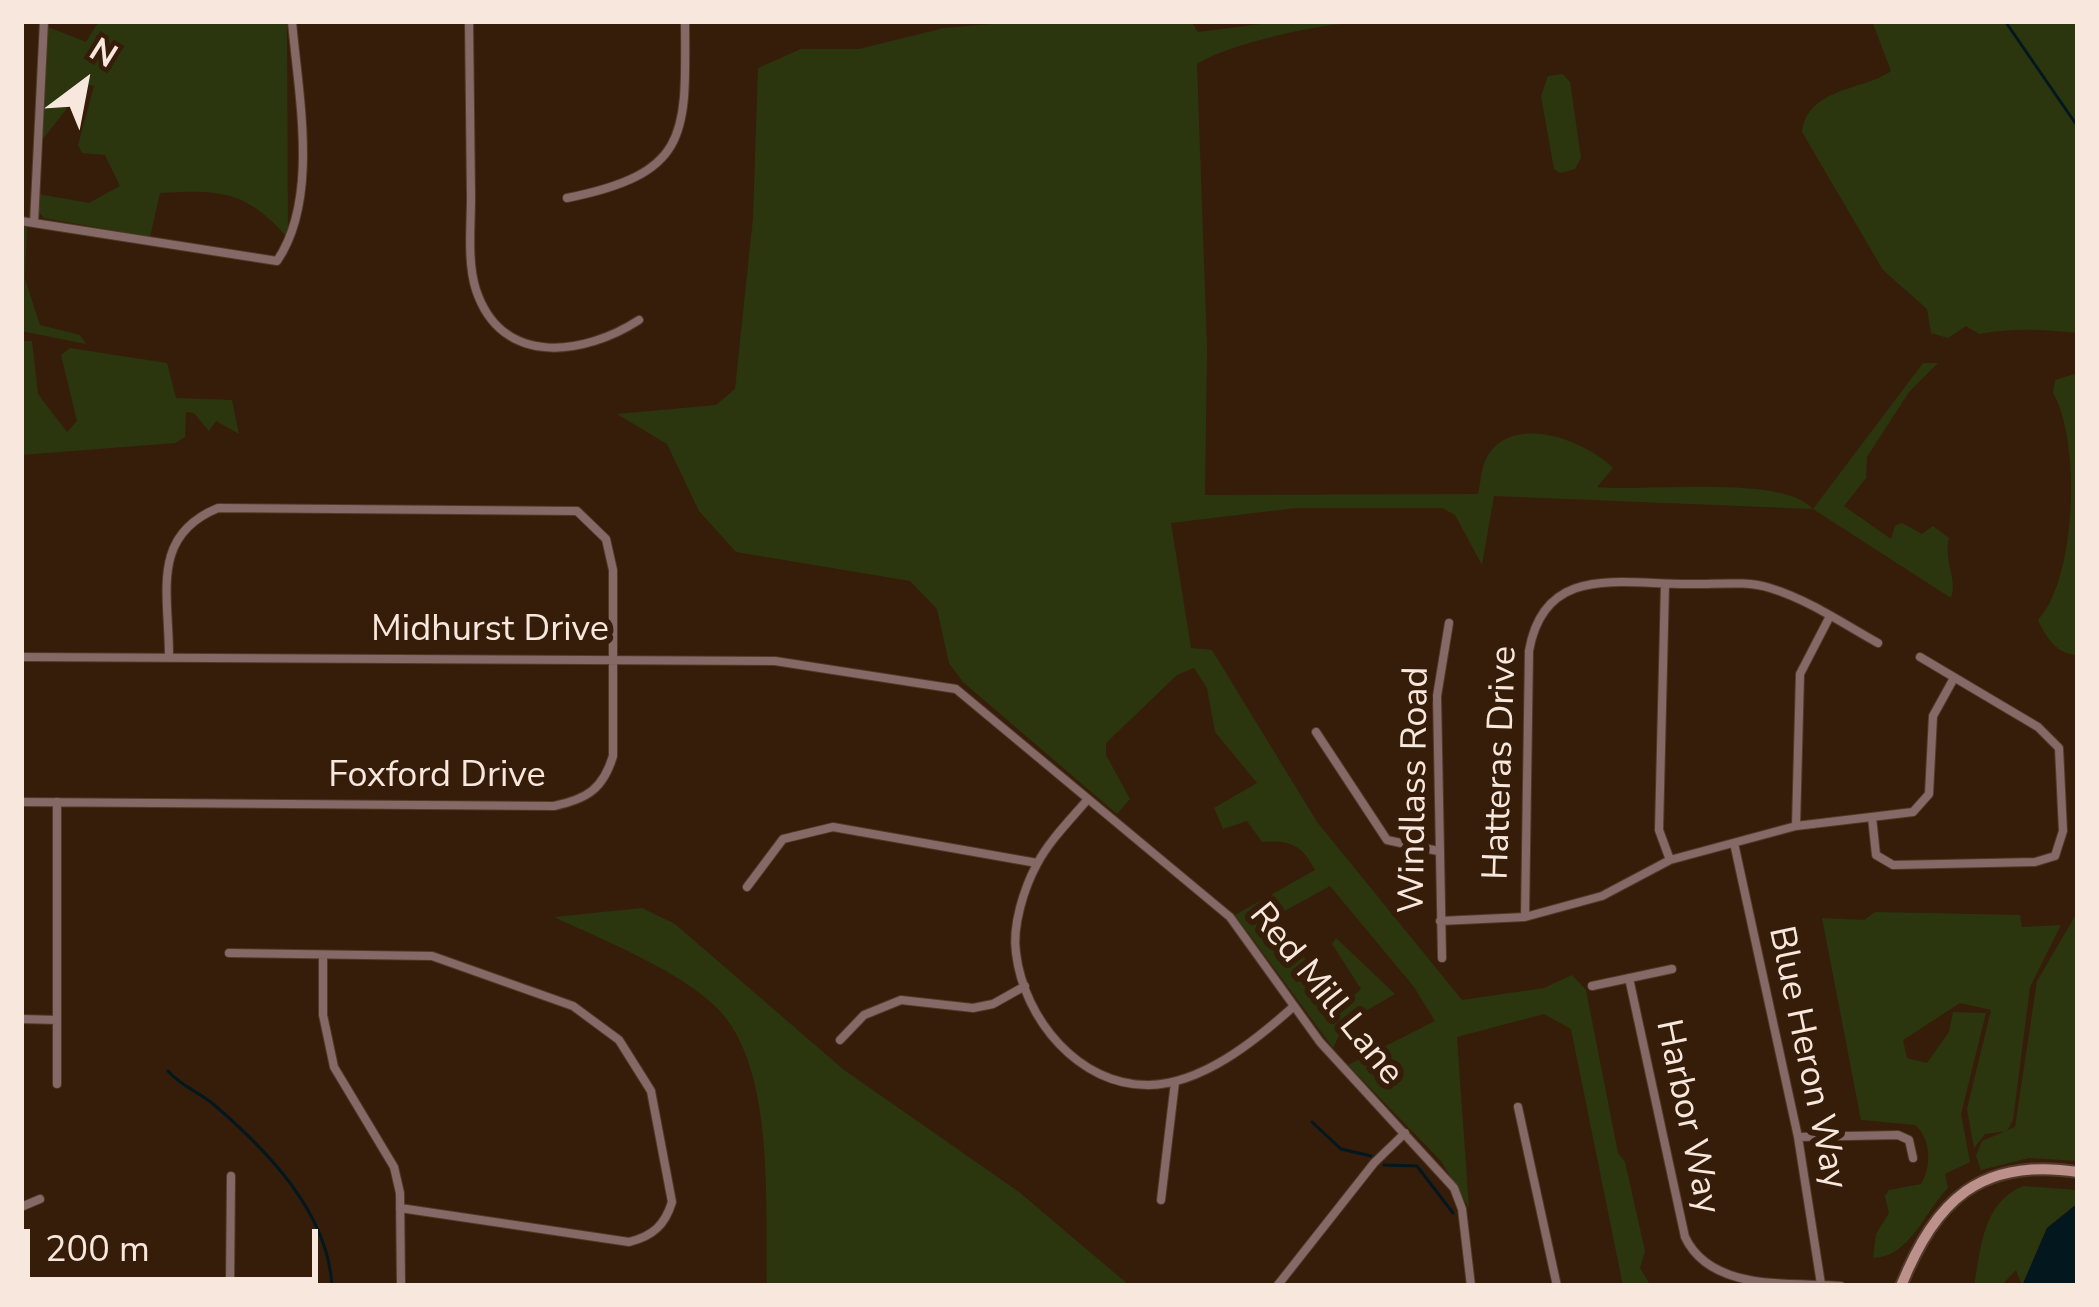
<!DOCTYPE html>
<style>
body{margin:0}
#map{position:relative;width:2099px;height:1307px;overflow:hidden;background:#361d0a;font-family:"Nunito Sans",sans-serif}
canvas{display:block}
.frame{position:absolute;inset:0;border:24px solid #f8e7dc;pointer-events:none}
.north{position:absolute;left:24px;top:24px;width:120px;height:120px;-webkit-text-stroke:9px #361d0a;paint-order:stroke;rotate:32deg;font-size:33px;font-weight:700;line-height:48px;text-align:center;color:#f8e7dc}
.north::after{content:'';display:block;margin:auto;width:42px;height:54px;background:#f8e7dc;clip-path:polygon(50% 0,100% 100%,50% 72%,0 100%)}
.scale{position:absolute;left:24px;top:1229px;width:294px;height:54px;box-sizing:border-box;border:6px solid #f8e7dc;border-top:0;padding-left:15px;font-size:36px;line-height:42px;white-space:nowrap;color:#f8e7dc;-webkit-text-stroke:9px #361d0a;paint-order:stroke}
</style>
<div id="map">
<canvas width="2099" height="1307"></canvas>
<div class="frame"></div>
<div class="north">N</div>
<div class="scale">200 m</div>
</div>
<script>
const ctx = document.querySelector('canvas').getContext('2d');
ctx.lineJoin = 'round';
function fill(path, color) { ctx.fillStyle = color; ctx.fill(path, 'evenodd'); }
function stroke(path, color, width, dash) { ctx.strokeStyle = color; ctx.lineWidth = width; ctx.lineCap = dash ? 'butt' : 'round'; ctx.setLineDash(dash || []); ctx.stroke(path); }
function write(font, color, halo, rows, align = 'center') {
  ctx.font = font + ' "Nunito Sans",sans-serif'; ctx.lineWidth = 12; ctx.setLineDash([]); ctx.textBaseline = 'middle'; ctx.strokeStyle = halo; ctx.fillStyle = color; for (const [text, x, y, turn = 0] of rows) {
    ctx.save(); ctx.translate(x, y); ctx.rotate((+turn || 0) * Math.PI / 180); ctx.textAlign = isNaN(turn) ? turn : align; if (halo) ctx.strokeText(text, 0, 0); ctx.fillText(text, 0, 0); ctx.restore();
  }
}
fill(new Path2D(`
 M99 21H287L288 238C247 191 221 189 160 193L150 237 44 218 38 211 39 194 89 203 120 186 105 155 82 153 78 145 94 86 86 84 42 140 48 27 86 42Z
 M1029 21H1191L1198 32 1286 21H1419C1395 25 1376 22 1353 23 1315 25 1228 44 1197 64L1207 348 1205 495 1478 494C1481 482 1481 467 1487 457 1513 412 1586 441 1613 468L1597 487C1643 492 1783 474 1813 509L1923 363H1938L1909 392 1867 457 1866 478 1844 506 1891 539 1895 526 1902 523 1922 534 1933 526 1949 538C1943 560 1958 580 1951 598L1813 509 1494 496 1482 565 1455 515 1442 508H1296L1171 523 1191 648 1212 650 1317 822 1462 1000 1544 988 1572 975 1586 990 1618 1153 1625 1162 1645 1251 1640 1268 1651 1286H1623L1571 1029 1544 1014 1457 1037 1469 1208 1441 1161 1348 1065 1435 1021 1414 987 1330 886 1270 919 1313 967 1326 1000 1341 1007 1361 989 1332 944 1336 938 1395 994 1345 1023 1333 1048 1235 915 1315 870C1302 845 1290 840 1262 842L1247 821 1223 829 1214 808 1257 783 1215 732 1207 688 1194 668 1177 675 1106 743V755L1130 799 1117 814 963 682 949 663 937 609 910 581 736 552 699 511 667 444 617 414 716 405 735 389 753 218 758 68 801 49H859L944 28Z
 M1872 21H2078V333C2043 329 2011 328 1979 334L1966 326 1948 338 1931 333 1927 309 1883 270 1802 132C1808 87 1863 91 1891 71Z
 M1563 74 1570 82 1581 158 1575 169 1560 173 1554 169 1541 96 1548 76Z
 M21 226 27 227 25 279 40 325 80 335 86 344 21 331Z
 M21 341H32L38 394 67 432 77 421 61 355 70 348 167 363 176 398 232 400 239 434 216 421 209 431 194 413 186 412 185 437 175 443 21 455Z
 M2078 373V655C2057 655 2046 637 2038 620 2077 579 2081 440 2053 393L2055 380Z
 M642 908 675 924 844 1070 1019 1192 1130 1286H767C765 1206 776 1067 717 1008 679 970 603 940 554 917Z
 M2078 911V1161L2029 1158 1981 1170 1976 1156 1982 1141 2015 1127 2037 981Z
 M1875 912 2020 915 2022 927 2061 925 2030 987 2013 1120 2007 1131 1985 1134 1974 1148 1967 1109 1991 1010 1960 1003 1903 1040 1907 1058 1927 1063 1949 1032 1953 1012 1986 1013 1961 1114 1970 1162 1945 1174 1948 1188C1925 1211 1910 1257 1873 1258L1876 1234 1889 1213 1885 1196 1889 1190 1921 1184C1932 1167 1931 1138 1915 1125L1861 1120 1822 918 1864 920Z
 M2023 1186 2078 1190V1203L2047 1228 2022 1286 2016 1270 2001 1286H1974C1981 1249 1982 1203 2023 1186Z`), '#2b360e');
fill(new Path2D(`
 M2078 1203V1286H2022L2047 1228Z`), '#03171f');
stroke(new Path2D(`
 M2005 21 2078 127
 M168 1071C181 1086 197 1091 212 1103 266 1149 328 1212 332 1286
 M1312 1122 1341 1149 1371 1156
 M1384 1165 1417 1166 1453 1213`), '#03171f', 3);
const street = new Path2D(`
 M469 21C470 80 470 139 471 197 471 226 467 262 476 290 502 368 585 355 639 320
 M567 198C690 173 686 135 685 21
 M21 221 277 261C320 198 298 94 292 21
 M34 223 44 21
 M1665 584 1659 830 1670 860
 M21 657 775 661 956 689 1230 917 1320 1042 1454 1188 1462 1209 1471 1286
 M1316 732 1387 840 1438 851
 M1088 799C1071 819 1049 841 1037 864 1024 888 1012 926 1016 953 1024 1019 1079 1086 1149 1085 1202 1084 1255 1041 1293 1007
 M21 802 554 806C587 799 603 789 613 756V570L606 539 577 511 218 508C150 536 169 593 169 656
 M57 802V1084
 M1872 817 1876 855 1893 865 2035 862 2055 856 2063 831 2059 748 2038 727 1920 657
 M1796 826 1800 674 1830 616
 M1734 843 1798 1137 1821 1284
 M747 887 783 839 833 827 1037 863
 M1525 917 1529 651C1544 564 1619 584 1687 584 1712 585 1746 580 1770 588 1809 600 1842 623 1878 643
 M1440 921 1525 917 1602 896 1670 860 1796 826 1913 812 1929 794 1933 716 1954 678
 M229 953 432 956 573 1006 619 1040 651 1091 672 1202C665 1225 653 1236 629 1242L400 1208
 M323 955V1015L334 1067 394 1167 400 1193 401 1286
 M1442 958 1437 696 1449 623
 M1629 978 1685 1237C1711 1292 1789 1282 1841 1286
 M1592 986 1672 969
 M21 1019 57 1020
 M840 1040 864 1015 901 1000 973 1008 993 1004 1025 986
 M1518 1107 1557 1286
 M1798 1137 1898 1135 1909 1140 1913 1158
 M1161 1200 1175 1082
 M21 1207 40 1199
 M230 1286 231 1176
 M1277 1286 1374 1163 1405 1133`);
const secondary = new Path2D(`
 M1901 1286C1936 1200 1980 1157 2078 1172`);
stroke(street, '#513927', 10);
stroke(secondary, '#513927', 14);
stroke(street, '#856966', 8);
stroke(secondary, '#bd918b', 10);
write('36px', '#f8e7dc', '#361d0a', [
 ["Midhurst Drive",490,631],
 ["Hatteras Drive",1502,763,-88],
 ["Foxford Drive",437,777],
 ["Windlass Road",1416,790,-89],
 ["Red Mill Lane",1325,995,51],
 ["Blue Heron Way",1806,1058,78],
 ["Harbor Way",1686,1117,78]
]);
</script>
